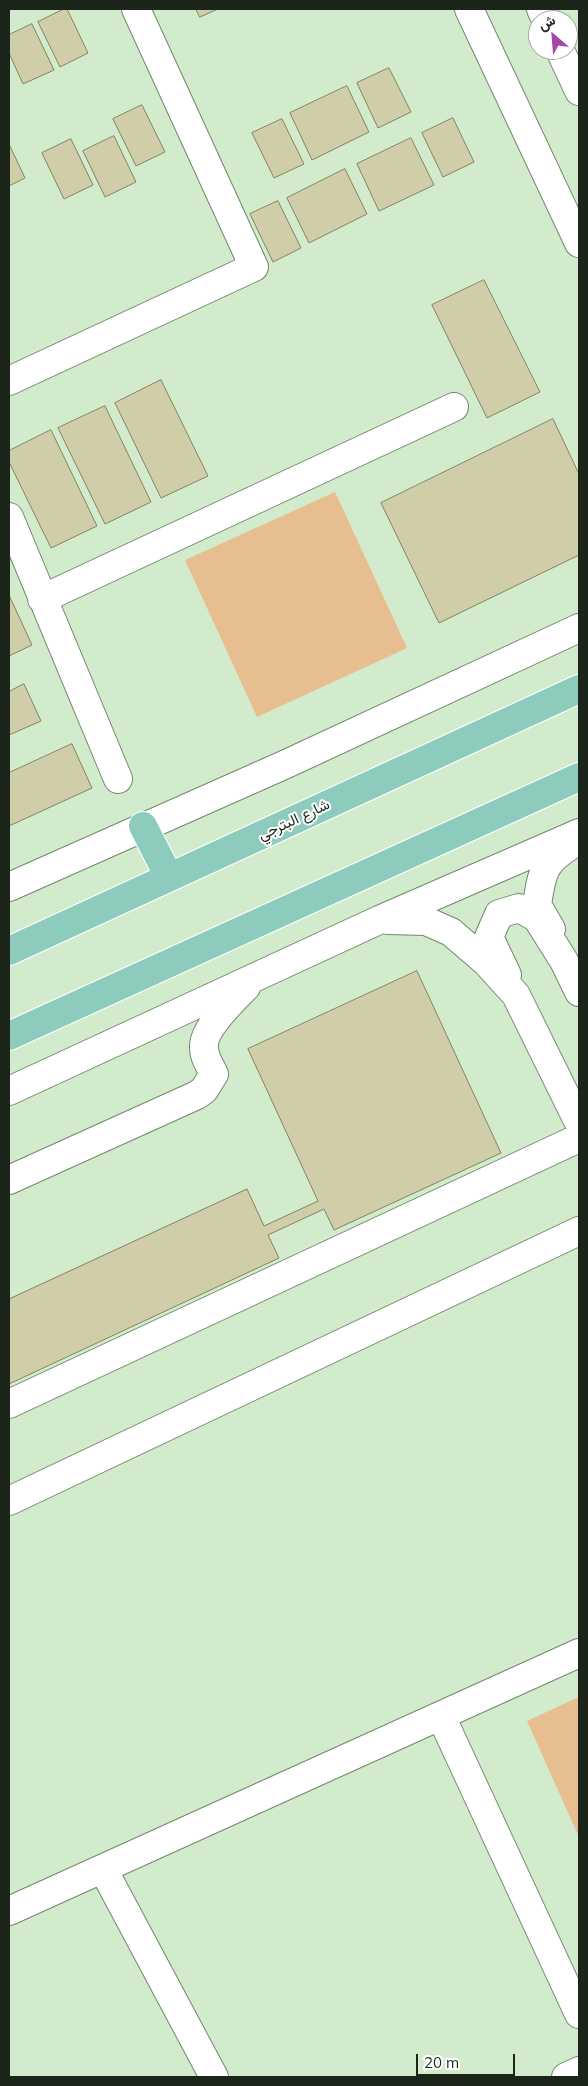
<!DOCTYPE html>
<meta charset="utf-8">
<style>
body{margin:0}
#map{position:relative;width:588px;height:2086px;overflow:hidden;background:#d2ebcc;font-family:Mulish,Vazirmatn,sans-serif}
canvas{display:block}
.frame{position:absolute;inset:0;border:10px solid #1c251a;pointer-events:none}
.north{position:absolute;left:528px;top:10px;width:50px;height:50px;box-sizing:border-box;background:#fff;border:1px solid #a4a8a3;border-radius:50%;rotate:333deg;font-size:14px;font-weight:700;line-height:20px;text-align:center;color:#1c251a}
.north::after{content:'';display:block;margin:auto;width:18px;height:22px;background:#a745ab;clip-path:polygon(50% 0,100% 100%,50% 72%,0 100%)}
.scale{position:absolute;left:416px;top:2054px;width:99px;height:22px;box-sizing:border-box;border:2px solid #1c251a;border-top:0;padding-left:6px;font-size:15px;line-height:18px;white-space:nowrap;color:#1c251a;-webkit-text-stroke:4px #fff;paint-order:stroke}
</style>
<div id="map">
<canvas width="588" height="2086"></canvas>
<div class="frame"></div>
<div class="north">ش</div>
<div class="scale">20 m</div>
</div>
<script>
const ctx = document.querySelector('canvas').getContext('2d');
ctx.lineJoin = 'round';
function fill(path, color) { ctx.fillStyle = color; ctx.fill(path, 'evenodd'); }
function stroke(path, color, width, dash) { ctx.strokeStyle = color; ctx.lineWidth = width; ctx.lineCap = dash ? 'butt' : 'round'; ctx.setLineDash(dash || []); ctx.stroke(path); }
function write(font, color, halo, rows, align = 'center') {
  ctx.font = font + ' Mulish,Vazirmatn,sans-serif'; ctx.lineWidth = 4; ctx.setLineDash([]); ctx.textBaseline = 'middle'; ctx.strokeStyle = halo; ctx.fillStyle = color; for (const [text, x, y, turn = 0] of rows) {
    ctx.save(); ctx.translate(x, y); ctx.rotate((+turn || 0) * Math.PI / 180); ctx.textAlign = isNaN(turn) ? turn : align; if (halo) ctx.strokeText(text, 0, 0); ctx.fillText(text, 0, 0); ctx.restore();
  }
}
fill(new Path2D(`
 M335 492 407 648 257 717 185 560Z
 M579 1697V1837L527 1721Z`), '#e7be90');
const building = new Path2D(`
 M64 9H67L88 53 60 67 38 22Z
 M196 9H218L200 17Z
 M32 24 54 70 23 84 9 53V35Z
 M389 68 411 112 378 128 357 83Z
 M347 86 369 132 312 160 290 113Z
 M142 105 165 152 136 166 113 119Z
 M453 118 474 162 443 177 422 133Z
 M282 119 304 164 274 178 252 133Z
 M114 136 136 182 105 197 83 151Z
 M411 138 434 185 379 211 357 164Z
 M71 139 93 185 64 199 42 153Z
 M9 144 25 178 9 186Z
 M345 169 367 214 309 243 287 198Z
 M278 201 301 248 273 262 250 214Z
 M484 280 540 392 487 418 432 305Z
 M161 380 208 476 161 498 115 403Z
 M105 406 151 502 105 524 58 428Z
 M553 419 579 474V555L439 623 381 503Z
 M51 430 97 526 51 548 9 462V451Z
 M9 595 32 645 9 656Z
 M24 684 41 721 9 735V692Z
 M72 744 92 788 9 826V773Z
 M417 971 501 1153 334 1230 324 1209 268 1235 279 1258 9 1384V1299L247 1189 264 1226 318 1201 248 1049Z`);
fill(building, '#d0cea9');
stroke(building, '#848260', 1);
const minor = new Path2D(`
 M469 9 579 243
 M541 9 546 20
 M560 50 579 91
 M9 381 254 267 136 9
 M9 517 118 779
 M42 599 454 407
 M9 887 284 765 579 628
 M388 920 426 921 451 932 487 963 516 995 579 1123
 M551 929 537 905C542 872 543 862 573 844
 M507 975 489 937 499 914 519 908 537 918 564 961 579 992
 M9 1091 379 920 579 833
 M9 1180 197 1095 204 1090 214 1074C210 1066 204 1057 204 1048 202 1030 234 999 246 987
 M9 1404 579 1138
 M9 1501 579 1231
 M441 1716 579 2014
 M103 1869 214 2077
 M9 1911 579 1653
 M566 2077 579 2071`);
const major = new Path2D(`
 M143 826 169 877
 M9 951 579 689
 M9 1036 579 777`);
stroke(minor, '#71886c', 30);
stroke(major, '#fff', 30);
stroke(minor, '#fff', 28);
stroke(major, '#8dccbd', 28);
write('15px', '#1c251a', '#fff', [
 ["شارع البترجي",294,820,-25]
]);
</script>
